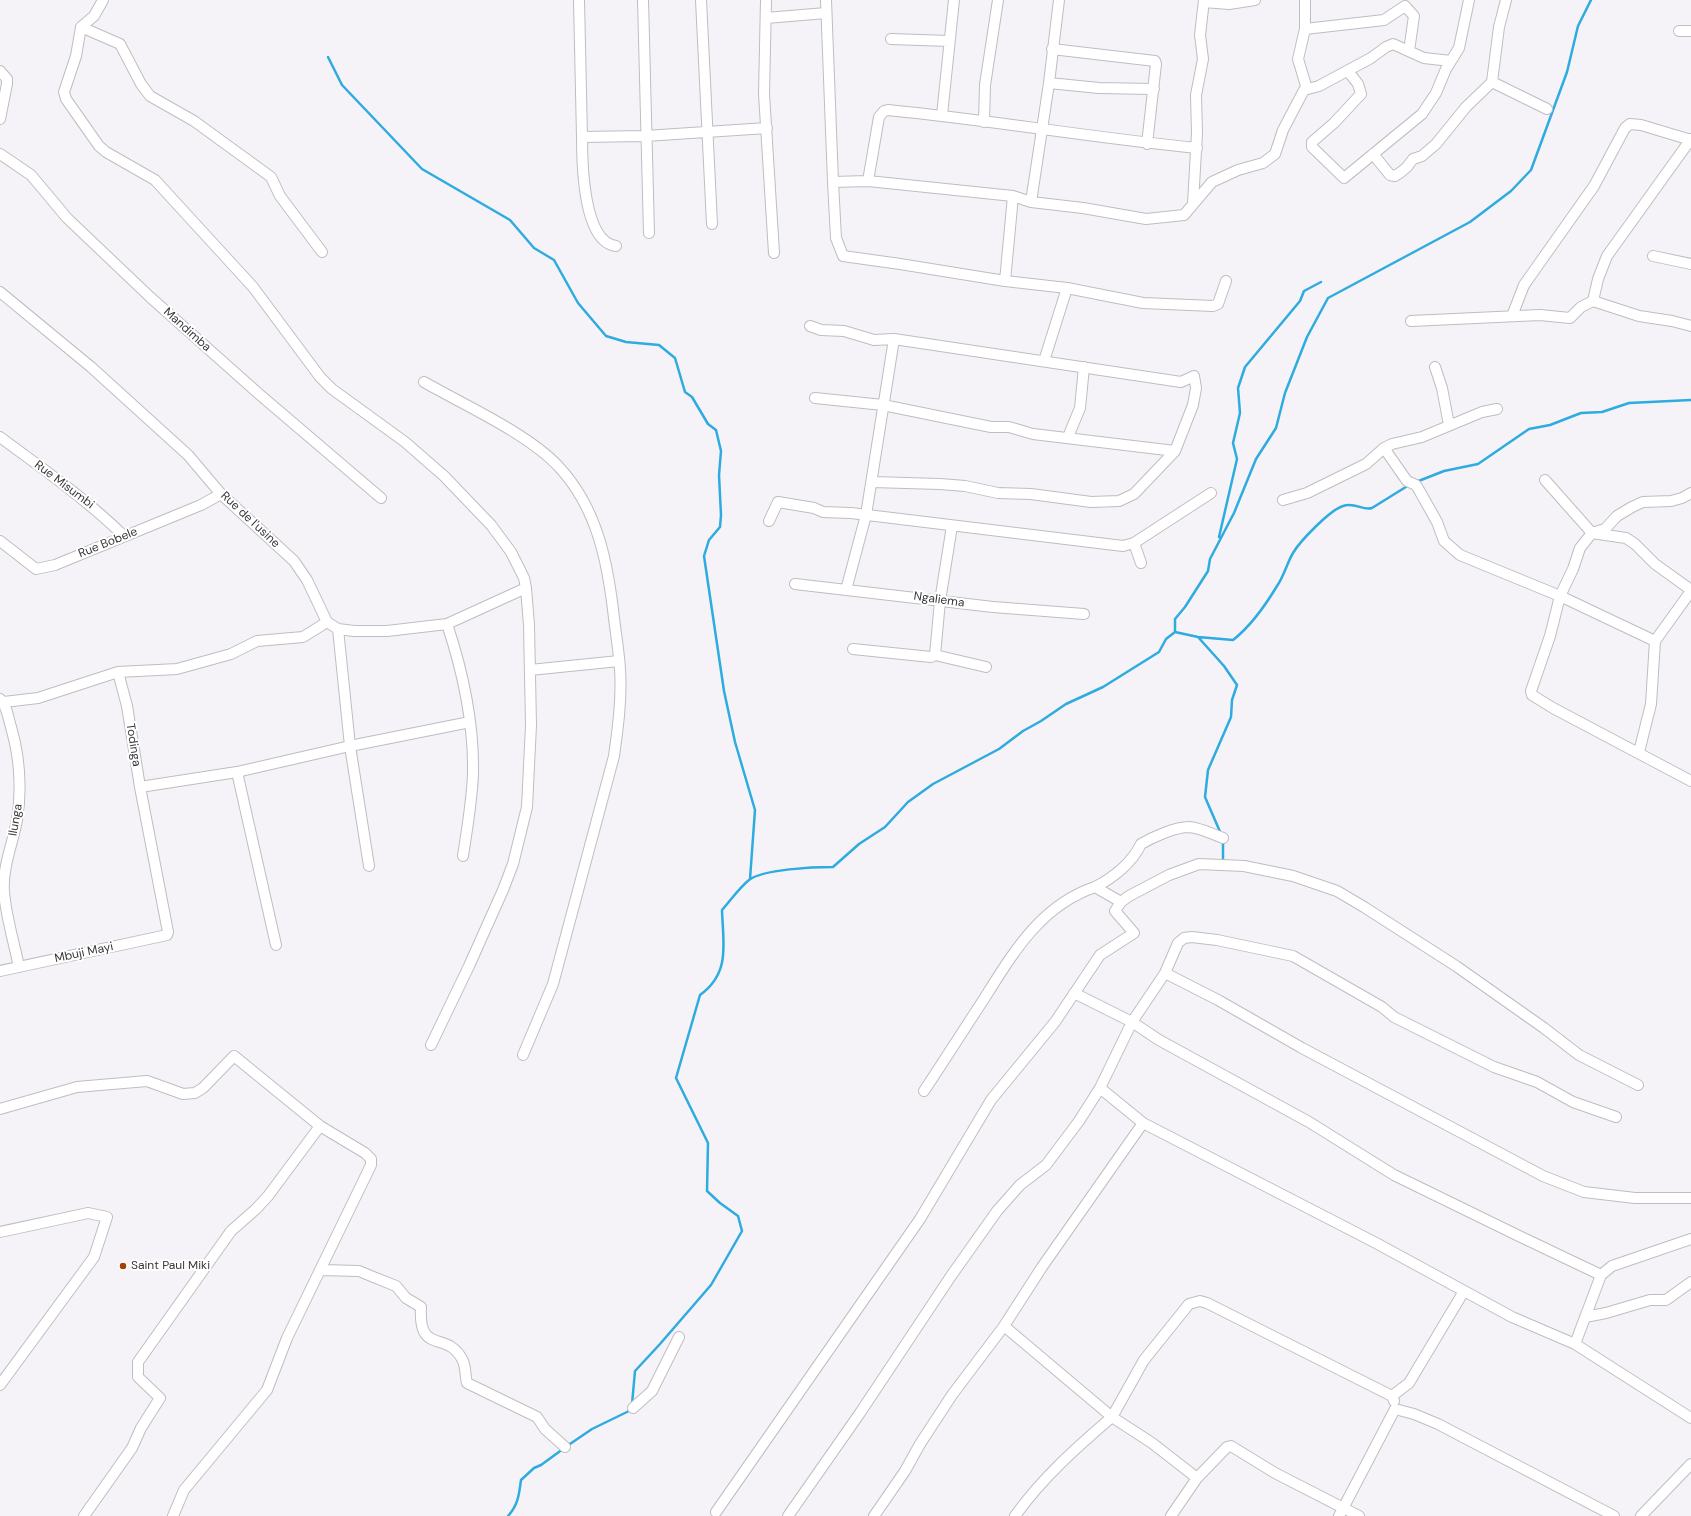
<!DOCTYPE html>
<style>
body{margin:0}
canvas{display:block;background:#f5f3f7}
</style>
<canvas width="1691" height="1516"></canvas>
<script>
const ctx = document.querySelector('canvas').getContext('2d');
ctx.lineJoin = 'round';
function stroke(path, color, width, dash) { ctx.strokeStyle = color; ctx.lineWidth = width; ctx.lineCap = dash ? 'butt' : 'round'; ctx.setLineDash(dash || []); ctx.stroke(path); }
function write(font, color, halo, rows, align = 'center') {
  ctx.font = font + ' "DM Sans",sans-serif'; ctx.lineWidth = 4; ctx.setLineDash([]); ctx.textBaseline = 'middle'; ctx.strokeStyle = halo; ctx.fillStyle = color; for (const [text, x, y, turn = 0] of rows) {
    ctx.save(); ctx.translate(x, y); ctx.rotate((+turn || 0) * Math.PI / 180); ctx.textAlign = isNaN(turn) ? turn : align; if (halo) ctx.strokeText(text, 0, 0); ctx.fillText(text, 0, 0); ctx.restore();
  }
}
stroke(new Path2D(`
 M328 57 342 85 422 169 510 220 534 248 554 260 578 303 606 336 626 342 659 345 675 358 685 392 692 397 708 424 716 430 721 451 719 475 721 515 720 527 709 540 704 556 724 691 735 742 755 810 750 879
 M1416 482 1444 471 1478 464 1529 429 1550 425 1581 413 1602 412 1629 403 1691 400
 M1219 537 1237 459 1233 443 1240 413 1238 388 1245 367 1300 301 1304 291 1321 282
 M1175 632V619L1185 607 1208 571 1210 559 1234 513 1256 459 1276 428 1285 393 1307 337 1328 298 1470 222 1511 191 1531 170 1567 72 1578 26 1591 0
 M1175 632 1198 637 1233 640C1251 626 1265 606 1277 586 1284 576 1287 563 1293 553 1300 541 1330 510 1343 506 1355 502 1363 511 1372 508L1409 485
 M1198 637 1224 666 1237 685 1232 700 1231 717 1208 770 1205 797 1221 834
 M1223 841V862
 M632 1404 635 1371 660 1344 711 1285 742 1231 738 1216 720 1203 707 1191 708 1143 676 1078 700 995C731 973 723 943 722 910 731 900 739 888 749 880 763 869 815 867 833 867L859 844 885 827 908 802 933 784 999 749 1023 731 1041 721 1066 704 1103 687 1159 652 1166 639 1175 632
 M567 1446 592 1429 629 1411 630 1408
 M508 1516C518 1505 519 1495 521 1480L534 1468 541 1465 563 1449`), '#2eabdf', 2.5);
const minor = new Path2D(`
 M103 0 94 16 81 27 76 56 64 92 66 99 99 146 106 152 155 180 253 287 320 377 332 389 405 442 444 476 491 525 511 552 524 578 526 588 529 625 531 725 527 807 513 864 503 890 469 966 431 1045
 M579 0 582 137 645 136 767 128
 M643 0 649 233
 M701 0 712 224
 M766 0 764 94 774 253
 M826 0 833 182 868 181
 M1305 0V29L1298 59 1307 89
 M1204 2 1229 4 1255 0
 M766 18 826 13
 M81 27 120 44 141 84 150 96 194 121 271 177 280 196 322 252
 M1305 29 1384 20 1405 6 1414 16 1409 51
 M1679 31H1691
 M891 39 949 41
 M1052 49 1155 61 1156 64 1147 144
 M0 71 7 79V84L0 119
 M1348 71 1358 84 1361 94 1334 123 1312 142V147L1344 178 1422 114 1436 93 1446 69 1459 48 1469 0
 M1492 82 1547 109
 M1049 83 1099 88 1154 89
 M942 115 954 0
 M984 122 985 85 998 0
 M582 137C582 162 583 242 616 246
 M1197 148C1093 138 991 120 888 110L884 111 879 117 868 181 1013 196 1031 202 1083 208 1146 219 1184 215 1212 182 1238 170 1263 163 1275 154 1283 130 1304 90 1319 86 1371 58 1386 47 1393 44 1424 58 1451 61
 M0 154 31 175 67 218 150 297 259 394 381 498
 M1373 154 1390 175 1395 176 1401 172 1407 167 1413 159 1422 156 1436 144 1466 107 1492 82 1499 27 1506 0
 M833 182 836 238 843 256 900 264 1005 281
 M1013 196 1005 281 1067 288 1143 303 1213 306 1218 304 1226 281
 M1031 202 1049 83 1059 0
 M1193 204 1197 133 1196 95 1203 59 1200 35 1204 0
 M1653 256 1691 264
 M0 292 91 367 188 455 221 494 294 561 307 580 327 622 338 629 354 631H387L447 624 526 588
 M1593 301 1598 279 1607 256 1691 139
 M1512 316 1524 285 1594 186 1625 128 1630 124 1641 125 1691 140
 M1411 321 1540 315 1570 318 1581 307 1593 301 1639 316 1672 321 1691 326
 M810 326 821 330 844 331 874 340 894 339 1181 382 1194 376 1196 388 1193 405 1175 451 1134 494 1119 501 1091 502 1031 494 998 493 965 486 940 484 872 482
 M1044 361 1067 288
 M1435 367 1442 388 1449 425
 M424 382C464 405 529 434 559 467 598 509 608 564 614 618 616 635 619 652 620 669 622 698 618 727 614 756L553 984 523 1055
 M815 398 883 405 991 427H1009L1033 434 1175 451
 M0 437C43 469 86 499 124 536
 M1068 437 1080 408 1084 367
 M1384 448 1407 481 1416 485 1419 490 1437 522 1444 541 1460 555 1560 596 1655 641
 M1545 480 1592 533 1626 538 1635 544 1655 564 1691 590
 M1691 493 1682 498 1671 501 1643 502 1632 507 1617 516 1605 529 1592 533 1580 548 1573 569 1560 596 1550 636 1531 691 1532 695 1553 708 1691 781
 M1283 500 1307 493 1366 464 1384 448 1392 444 1422 437 1482 412 1497 409
 M769 521 778 502 814 508 823 512 851 513 1123 546 1134 543 1141 563
 M0 541 36 569 55 565 201 505 221 494
 M1134 543 1211 493
 M795 584 993 607 1084 614
 M846 590 866 515 894 339
 M447 624C463 672 474 723 473 774 472 801 467 829 463 856
 M338 629 350 746 369 866
 M853 649 931 657 935 655 940 601 952 526
 M935 655 986 667
 M530 670 619 661
 M118 672 177 669 231 654 257 641 303 637 327 622
 M0 699C7 705 8 718 11 727 20 758 22 788 17 820 13 843 2 868 4 892 6 917 14 942 19 967
 M1639 752 1651 704 1655 641 1691 591
 M237 772 276 945
 M140 787 237 772 350 746 470 722
 M1095 887C1113 878 1132 863 1141 844 1153 837 1175 827 1189 827 1201 828 1212 834 1223 838
 M0 971 167 935 168 932 140 787 127 706 118 672 38 698 4 702
 M1165 973 1218 1000 1302 1048 1543 1176 1584 1192 1635 1198H1691
 M1074 993 1132 1022 1159 1040 1309 1122 1394 1175 1519 1236 1601 1275
 M1100 1088 1143 1123 1376 1243 1512 1317 1575 1344 1691 1418
 M924 1091C944 1061 963 1031 982 1002 1012 955 1039 906 1095 887L1121 902
 M0 1109 77 1087 147 1081 183 1094 195 1093 203 1088 234 1056 320 1126 365 1153 371 1159V1165L287 1338 267 1390 184 1490 173 1516
 M0 1232 88 1213 107 1217 94 1257 0 1385
 M321 1270 359 1271 371 1276 396 1286 406 1298 421 1307C418 1356 447 1330 462 1359 466 1365 465 1376 467 1383L537 1417 545 1429 565 1447
 M1585 1317 1606 1313 1650 1300H1666L1691 1282
 M1004 1326 1112 1417 1144 1360 1189 1304 1200 1301 1207 1303 1392 1396
 M1575 1344 1601 1275 1612 1266 1691 1239
 M1394 1401 1392 1396 1409 1383 1464 1291
 M633 1408 652 1391 679 1337
 M716 1512 920 1219 991 1100 1055 1022 1100 955 1134 933 1115 911 1121 902 1129 896 1169 875 1199 864 1244 866 1293 876 1337 891 1364 907 1456 966 1544 1028 1579 1055 1638 1085
 M84 1516 132 1448 141 1428 160 1398 138 1377V1362L231 1231 256 1209 268 1196 320 1126
 M788 1516 860 1413 951 1276 997 1211 1020 1185 1046 1165 1079 1121 1100 1088 1132 1022 1165 973 1178 943 1184 938 1192 937 1217 940 1293 956 1382 1007 1394 1017 1494 1067 1537 1082 1573 1102 1616 1117
 M874 1516 905 1471 920 1444 952 1395 1004 1326 1042 1267 1143 1123
 M1015 1516C1042 1478 1077 1447 1112 1417L1152 1443 1197 1478
 M1171 1516 1197 1478 1227 1447 1231 1446 1275 1473 1359 1516
 M1339 1516 1395 1409 1414 1414 1438 1424 1614 1516
 M1641 1516 1691 1464`);
stroke(minor, '#c0bdc2', 12);
stroke(minor, '#fff', 10);
for (const [x, y, r, color] of [
 [123,1266,4,"#a44202"]
]) { const dot = new Path2D(); dot.arc(x, y, r, 0, 2 * Math.PI); ctx.fillStyle = color; ctx.fill(dot); stroke(dot, '#fff', 1.5); }
write('12px', '#393839', '#fff', [
 ["Mandimba",187,330,42],
 ["Rue Misumbi",64,485,37],
 ["Rue de l'usine",250,520,43],
 ["Rue Bobele",108,543,-22],
 ["Ngaliema",939,600,8],
 ["Todinga",133,745,81],
 ["Ilunga",16,820,-80],
 ["Mbuji Mayi",84,953,-12]
]);
write('12px', '#393839', '#fff', [
 ["Saint Paul Miki",131,1266]
], 'left');
</script>
